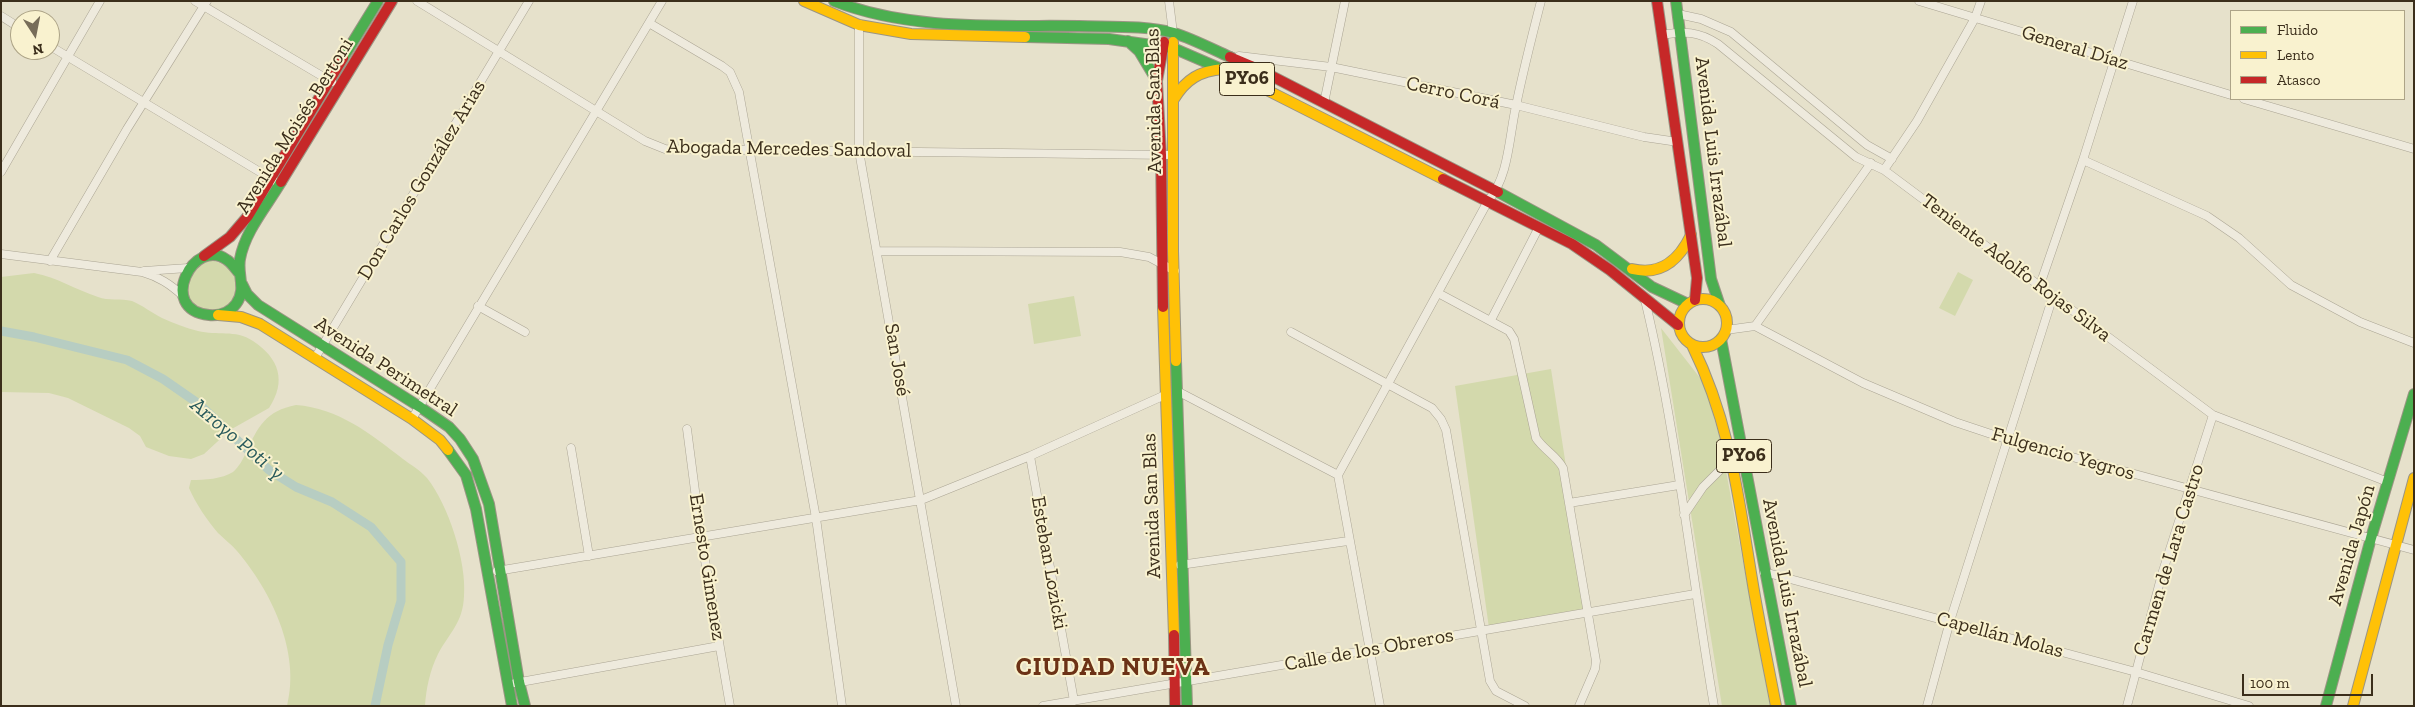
<!DOCTYPE html>
<meta charset="utf-8">
<style>
body{margin:0}
#map{position:relative;width:2415px;height:707px;overflow:hidden;background:#e6e1cb;font-family:"Zilla Slab",serif}
canvas{display:block}
.frame{position:absolute;inset:0;border:2px solid #3b2e1b;pointer-events:none}
.legend{position:absolute;left:2230px;top:10px;width:175px;height:90px;box-sizing:border-box;background:#f9f2cf;border:1px solid #ada487;margin:0;padding:6px 9px;list-style:none;font-size:15px;color:#3b2e1b}
.legend li{display:flex;align-items:center;gap:10px;height:25px}
.legend b{width:25px;border:1px solid #ada487}
.north{position:absolute;left:10px;top:10px;width:50px;height:50px;box-sizing:border-box;background:#f9f2cf;border:1px solid #ada487;border-radius:50%;rotate:169deg;font-size:14px;font-weight:700;line-height:20px;text-align:center;color:#3b2e1b}
.north::after{content:'';display:block;margin:auto;width:18px;height:22px;background:#776d59;clip-path:polygon(50% 0,100% 100%,50% 72%,0 100%)}
.scale{position:absolute;left:2242px;top:674px;width:131px;height:22px;box-sizing:border-box;border:2px solid #3b2e1b;border-top:0;padding-left:6px;font-size:15px;line-height:18px;white-space:nowrap;color:#3b2e1b;-webkit-text-stroke:4px #f9f2cf;paint-order:stroke}
</style>
<div id="map">
<canvas width="2415" height="707"></canvas>
<div class="frame"></div>
<ul class="legend">
<li><b style="height:6px;background:#4caf50"></b>Fluido</li>
<li><b style="height:6px;background:#ffc107"></b>Lento</li>
<li><b style="height:6px;background:#c62828"></b>Atasco</li>
</ul>
<div class="north">N</div>
<div class="scale">100 m</div>
</div>
<script>
const ctx = document.querySelector('canvas').getContext('2d');
ctx.lineJoin = 'round';
function fill(path, color) { ctx.fillStyle = color; ctx.fill(path, 'evenodd'); }
function stroke(path, color, width, dash) { ctx.strokeStyle = color; ctx.lineWidth = width; ctx.lineCap = dash ? 'butt' : 'round'; ctx.setLineDash(dash || []); ctx.stroke(path); }
function write(font, color, halo, rows, align = 'center') {
  ctx.font = font + ' "Zilla Slab",serif'; ctx.lineWidth = 4; ctx.setLineDash([]); ctx.textBaseline = 'middle'; ctx.strokeStyle = halo; ctx.fillStyle = color; for (const [text, x, y, turn = 0] of rows) {
    ctx.save(); ctx.translate(x, y); ctx.rotate((+turn || 0) * Math.PI / 180); ctx.textAlign = isNaN(turn) ? turn : align; if (halo) ctx.strokeText(text, 0, 0); ctx.fillText(text, 0, 0); ctx.restore();
  }
}
fill(new Path2D(`
 M210 260C230 263 248 284 232 303 229 307 222 309 218 312L194 307 186 292 193 267Z
 M1958 272 1973 280 1955 316 1939 308Z
 M34 273C57 277 76 290 98 297 108 301 121 298 132 301 142 305 152 313 162 318 173 323 186 328 198 331 217 336 235 329 253 341 279 358 287 381 269 408L230 430 204 454 191 459 169 456 146 447 140 436 129 428 68 398 49 393 1 392V277Z
 M1074 296 1081 336 1034 344 1028 304Z
 M1661 328 1704 383 1720 439 1770 706H1722Z
 M1551 369 1588 609 1489 628 1455 386Z
 M296 405C338 408 371 434 403 459 411 465 420 470 427 478 448 504 467 562 464 596 463 623 449 633 438 654 430 670 426 689 425 706H287C301 652 271 591 237 551 231 544 224 539 218 533 207 520 196 504 189 488L191 480C205 480 222 479 233 472 239 467 243 459 246 453 258 426 266 411 296 405Z`), '#d3d9ac');
stroke(new Path2D(`
 M1 331 34 337 127 360 163 379 199 404 269 470 296 487 332 502 371 527 401 562V601L388 645 375 706`), '#b7cdc2', 9);
const street = new Path2D(`
 M195 1 332 82
 M417 1 645 141 665 149 1172 155
 M1169 1 1173 33
 M1919 1 2231 95
 M1678 14 1701 19 1731 32 1867 145 1892 159
 M1 16 20 28
 M649 23 722 66 730 72 739 92 816 518 842 706
 M859 24V151L956 706
 M1662 35C1684 31 1698 31 1718 44L1856 157 1884 170 2213 415 2388 482
 M50 46 275 181
 M1239 56 1331 67 1516 105 1644 137 1678 142
 M2244 99 2414 149
 M1324 103 1345 1
 M2083 160 2207 216 2239 238 2291 285 2360 322 2414 343
 M1884 170 1917 121 1975 18 1981 1
 M1 172 100 1
 M878 251 1120 252 1149 257 1175 271
 M1 254 142 272C159 277 170 284 183 296
 M50 261 127 129 207 1
 M144 271 188 268
 M2040 285 2083 160 2133 1
 M1438 293 1509 331 1514 339 1536 438C1544 450 1557 456 1563 468L1596 661 1595 669 1579 706
 M1645 300C1677 433 1691 571 1714 706
 M478 306 525 332
 M1491 320 1539 227
 M1755 326 1871 163
 M1726 330 1755 326 1863 383 1955 422 2006 439 2414 550
 M1291 332 1432 408 1441 419 1446 430 1490 681 1496 691 1525 706
 M315 358 529 1
 M1179 392 1338 475
 M412 419 662 1
 M687 429 701 537 730 706
 M571 448 589 556
 M1030 456 1074 701
 M1569 503 1679 485
 M1684 515 1703 487 1733 457
 M1180 565 1348 541
 M497 571 921 500 1030 456 1165 395
 M1764 572 2136 672 2249 706
 M515 683 719 646
 M1043 706 1695 594
 M1380 706 1338 475 1488 201C1509 177 1509 137 1516 106 1523 71 1532 36 1541 1
 M1927 706 1950 621 2053 296
 M2127 706 2162 574 2213 415`);
const fast = new Path2D(`
 M834 1C911 31 997 25 1079 26 1108 27 1146 25 1174 33 1193 39 1212 49 1230 57
 M1676 1 1711 279 1720 306
 M1025 37 1109 39 1173 48 1247 80
 M1128 41 1139 51 1157 81
 M343 58 378 1
 M1498 192 1596 245 1652 287 1688 304
 M240 274C236 270 232 263 227 260 194 235 156 310 209 315 220 316 230 312 236 304 247 289 237 275 240 259 245 231 267 206 281 182
 M242 284 247 294 258 305 420 407 449 427 460 439 473 459 489 504 519 682 525 706
 M1721 339 1791 706
 M1176 361 1187 706
 M448 450 466 475 476 509 512 706
 M2326 706 2371 538 2414 394`);
const slow = new Path2D(`
 M804 1 859 25 911 34 1025 37
 M1173 42V251L1176 361
 M1247 80 1443 179
 M1174 99C1186 79 1200 71 1223 69
 M1632 269C1661 276 1679 260 1691 235
 M1679 323a24 24 0 1 1 48 0a24 24 0 1 1-48 0Z
 M1163 307 1174 635
 M218 315 241 317 260 324 412 419 440 440 448 450
 M1692 345C1730 422 1738 495 1752 579 1759 622 1768 664 1776 706
 M2353 706 2414 478`);
const jam = new Path2D(`
 M1657 1 1697 278 1695 300
 M1230 57 1256 68 1498 192
 M1443 179 1572 244 1610 270 1678 325
 M281 182 392 1
 M204 256 230 237 248 216 343 58
 M1163 307 1161 155 1157 81 1164 42
 M1174 635 1175 706`);
stroke(street, '#aba594', 9);
stroke(fast, '#9b9584', 12);
stroke(slow, '#9b9584', 12);
stroke(jam, '#9b9584', 12);
stroke(street, '#eeeadd', 8);
stroke(fast, '#4caf50', 10);
stroke(slow, '#ffc107', 10);
stroke(jam, '#c62828', 10);
for (const [x, y, w] of [
 [1247,79,55],
 [1744,456,55]
]) { const box = new Path2D(); box.roundRect(x - w / 2, y - 16.5, w, 33, 4); ctx.fillStyle = '#f9f2cf'; ctx.fill(box); stroke(box, '#3b2e1b', 1); }
write('bold 19px', '#3b2e1b', null, [
 ["PY06",1247,79],
 ["PY06",1744,456]
]);
write('20px', '#3b2e1b', '#f9f2cf', [
 ["General Díaz",2075,48,17],
 ["Cerro Corá",1453,93,12],
 ["Avenida San Blas",1154,101,-91],
 ["Avenida Moisés Bertoni",295,126,-58],
 ["Abogada Mercedes Sandoval",789,149,1],
 ["Avenida Luis Irrazábal",1713,152,83],
 ["Don Carlos González Arias",422,180,-59],
 ["Teniente Adolfo Rojas Silva",2016,268,37],
 ["San José",897,360,80],
 ["Avenida Perimetral",386,367,33],
 ["Fulgencio Yegros",2063,454,16],
 ["Avenida San Blas",1152,506,-92],
 ["Avenida Japón",2352,545,-74],
 ["Carmen de Lara Castro",2169,560,-73],
 ["Esteban Lozicki",1049,563,80],
 ["Ernesto Gimenez",707,567,81],
 ["Avenida Luis Irrazábal",1787,593,79],
 ["Capellán Molas",2000,635,15],
 ["Calle de los Obreros",1369,650,-10]
]);
write('italic 21px', '#295a5c', '#f9f2cf', [
 ["Arroyo Poti´y",237,439,40]
]);
ctx.letterSpacing = '1px';
write('bold 25px', '#6c3216', '#f9f2cf', [
 ["CIUDAD NUEVA",1113,668]
]);
ctx.letterSpacing = '0px';
</script>
